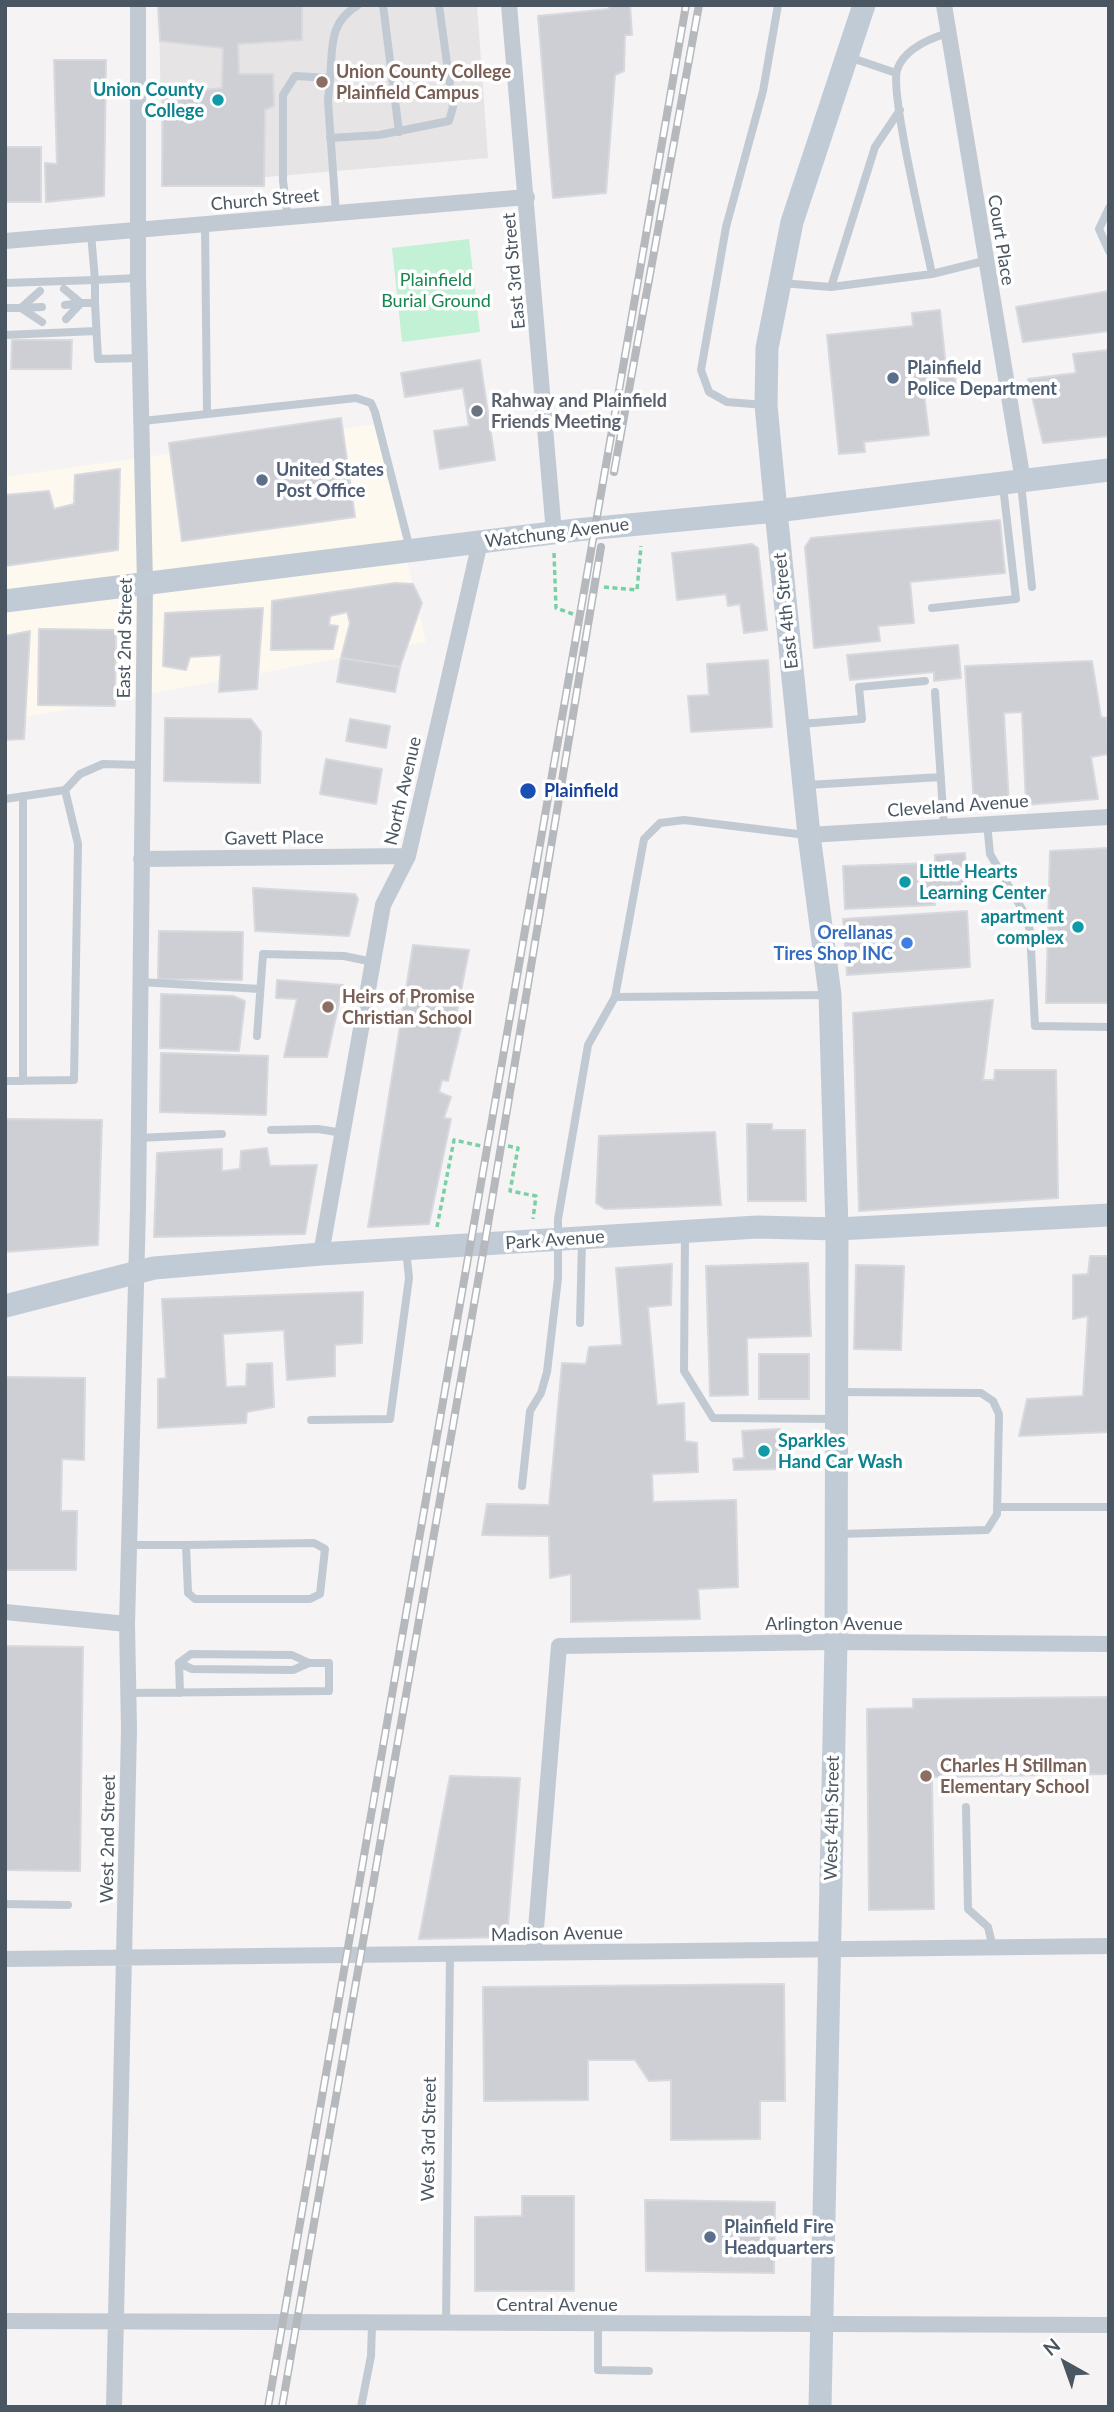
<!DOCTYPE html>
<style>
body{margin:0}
#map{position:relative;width:1114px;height:2412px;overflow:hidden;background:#f5f3f3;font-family:Lato,sans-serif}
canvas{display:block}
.frame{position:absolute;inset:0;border:7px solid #4a5661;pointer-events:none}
.north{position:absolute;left:1030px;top:2328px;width:70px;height:70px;-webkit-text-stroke:5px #fff;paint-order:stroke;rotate:320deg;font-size:19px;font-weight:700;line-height:28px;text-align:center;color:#4a5661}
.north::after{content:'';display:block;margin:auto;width:24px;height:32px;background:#4a5661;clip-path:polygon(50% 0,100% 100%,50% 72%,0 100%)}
</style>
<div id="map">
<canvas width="1114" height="2412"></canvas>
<div class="frame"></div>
<div class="north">N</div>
</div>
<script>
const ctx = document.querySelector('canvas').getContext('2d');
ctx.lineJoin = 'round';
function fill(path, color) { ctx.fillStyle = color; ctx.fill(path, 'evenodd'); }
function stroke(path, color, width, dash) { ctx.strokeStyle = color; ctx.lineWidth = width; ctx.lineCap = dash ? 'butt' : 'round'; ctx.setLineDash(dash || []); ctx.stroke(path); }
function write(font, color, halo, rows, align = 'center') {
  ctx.font = font + ' Lato,sans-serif'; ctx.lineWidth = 7; ctx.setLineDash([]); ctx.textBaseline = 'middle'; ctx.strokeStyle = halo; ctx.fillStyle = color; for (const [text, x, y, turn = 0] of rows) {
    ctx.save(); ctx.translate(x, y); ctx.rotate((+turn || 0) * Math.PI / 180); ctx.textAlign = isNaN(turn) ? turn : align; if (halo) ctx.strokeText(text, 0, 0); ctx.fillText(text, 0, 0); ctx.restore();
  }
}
fill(new Path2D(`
 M376 424 426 642 5 721V477Z`), '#fdf9ef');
fill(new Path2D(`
 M159 5H477L488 158 162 186Z`), '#e6e4e5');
fill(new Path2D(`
 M469 239 480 332 402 342 392 248Z`), '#c3f1d5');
const building = new Path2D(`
 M158 5H302V40L238 44 239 74H273L274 106 265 110 264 186H162L163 94 222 88 223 48 160 41Z
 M608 5H630L632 35H625L624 71 615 75 606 193 553 198 538 16 609 9Z
 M54 60H106L104 196 46 202 45 163 57 164Z
 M5 147H41V202H5Z
 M1109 291V331L1023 342 1016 307Z
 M940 310 946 367 954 366 956 389 924 393 929 435 864 442 865 452 839 454 827 335 913 326 912 313Z
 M12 340H72L71 369H11Z
 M1109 350V436L1043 443 1028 379 1076 373 1073 354Z
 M480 360 495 460 440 469 434 431 469 426 463 388 405 397 401 373Z
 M341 418 355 517 182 541 169 443Z
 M120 469 118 550 5 566V495L49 491 54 509 74 504 75 475Z
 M1000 520 1005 573 910 582 914 623 878 626 880 641 814 648 805 547 811 538Z
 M752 544 758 548 767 630 744 633 740 604 728 606 726 594 677 600 672 553Z
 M395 583 413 584 422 603 400 667 341 658 350 623 347 612 330 616 329 625 338 626 333 649 271 650 272 601Z
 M263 608 257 689 219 692 221 655 190 657 186 670 163 666 165 613Z
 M39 629 116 630 115 706 38 705Z
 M30 631 24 739 5 740V636Z
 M958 645 961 678 934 681V672L850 680 847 655Z
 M341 658 400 667 395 692 337 682Z
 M768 660 772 727 691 732 688 696 709 695 707 664Z
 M1092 661 1101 717 1107 718 1108 754 1091 757 1098 799 1026 805 1022 712 1004 713 1009 805 974 806 965 666Z
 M165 718 251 719 261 732 260 783 164 781Z
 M350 719 390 726 386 748 346 741Z
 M326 759 382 769 376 804 320 794Z
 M1109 848V1003H1046L1050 851Z
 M965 853 967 898 934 899 935 905 845 909 843 866 935 863V855Z
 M253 888 355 894 358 899 349 936 255 931Z
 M967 911 970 967 847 975 843 919Z
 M159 931 243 932 242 980 158 979Z
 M413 945 469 950 454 1027 461 1028 448 1081 442 1080 439 1092 451 1097 444 1118 451 1119 429 1224 368 1227Z
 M277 980 343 985 327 1057H284L297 999 276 998Z
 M161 994 233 996 245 1001 239 1051 160 1048Z
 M993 1000 983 1080H994L995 1070H1056L1058 1198 859 1211 853 1013Z
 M161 1053 268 1056 266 1115 160 1112Z
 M5 1119 102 1120 98 1245 5 1252Z
 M747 1124H772V1130H805L806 1201H748Z
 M715 1132 721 1205 605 1209 596 1203 599 1136Z
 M267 1148 270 1166 317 1165 305 1234 154 1237 157 1153 222 1149V1171L240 1169 241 1151Z
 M1090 1256H1109V1432L1019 1436 1027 1399 1083 1396 1088 1316 1073 1319V1275L1088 1274Z
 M808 1263 811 1336 747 1338 748 1395 710 1396 706 1266Z
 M672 1264 671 1305 648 1307 657 1405 684 1403 685 1441 697 1443 698 1472 652 1474 653 1502 736 1500 738 1587 698 1589 700 1619 571 1622V1574L550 1578 549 1536 482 1535 487 1504 549 1505 562 1363 586 1364 589 1347 622 1345 616 1268Z
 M856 1265 904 1266 901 1350 854 1349Z
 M363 1292 362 1343 335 1345V1376L287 1380 284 1330 223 1334 226 1387 246 1386 247 1364 272 1363 274 1407 247 1412 246 1423 158 1428V1379L166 1378 162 1299Z
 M759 1354H809V1399H759Z
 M5 1377 85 1378 84 1460 62 1459 61 1511H77L76 1570H5Z
 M780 1429V1443H785V1469L734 1470 733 1459 744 1458 742 1431Z
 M5 1646 83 1647 80 1871 5 1870Z
 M1109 1697V1774L932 1777 934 1909 869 1910 867 1709 913 1708V1699Z
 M450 1776 520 1778 507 1937 419 1939Z
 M784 1984 785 2101H760V2139L671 2140V2080L649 2081 635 2060H588V2100L484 2101 483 1987Z
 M522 2196H574V2291H475V2217L522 2216Z
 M645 2200 775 2202 774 2273 646 2271Z`);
fill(building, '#cdcfd5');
stroke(building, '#d7d9de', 2);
stroke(new Path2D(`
 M554 553 556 608 573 614
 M604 587 637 590 641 546
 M508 1146 518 1148 510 1191 536 1196 533 1219
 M437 1227 454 1140 481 1146`), '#7ad0a6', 3.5, [5, 3.5]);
stroke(new Path2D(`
 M383 5 399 132
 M849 57 896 73
 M330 78C333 47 328 23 358 5
 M330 138 379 135 449 121 453 107 439 5
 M1109 208 1099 229 1109 251
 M288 218 283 181V95L295 76 330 78 328 101 336 213
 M205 225 207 412
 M932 274C925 239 890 95 897 70 904 49 928 39 948 33
 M5 283 95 280 91 234
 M781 283 831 287 932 274 984 261
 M831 287 875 147 900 110
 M64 289 81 303
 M95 303 98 359 140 358
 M65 305 81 303
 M5 308H21L42 322
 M21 308 40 291
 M21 308 42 307
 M66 319 81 303H95V280L138 278
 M5 335 96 331
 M765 405 727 402 709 392 701 370 726 227 763 91 778 5
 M143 421 356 398 371 403 375 412 410 549
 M1021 484 1032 587
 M932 608 1016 599 1003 486
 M935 692 944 826
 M801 724 862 719 859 687 925 681
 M808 785 941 777
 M23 796V1081
 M5 799 65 790 80 774 103 764 143 765
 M987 823 990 854 1022 909 1030 930 1035 1026 1109 1027
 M140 982 260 989
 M615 997 829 995
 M257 1036 263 954 344 956 373 962
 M5 1081 74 1080 78 844 65 790
 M271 1130 318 1129 343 1133
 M139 1138 222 1134
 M685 1235 684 1371 713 1418 834 1419
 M580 1323 582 1241
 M838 1392 981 1393 993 1401 999 1414 997 1514 987 1530 839 1534
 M311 1420 390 1419 409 1278 406 1250
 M522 1486 530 1411 541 1393 547 1372 558 1278V1219L588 1045 615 997 644 839 660 823 684 820 806 835
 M998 1507H1109
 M130 1545H186L188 1593 195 1599H310L320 1594 325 1549 314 1543 186 1545
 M179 1663 192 1669 293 1670 309 1663
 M179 1663 180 1693
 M128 1693 329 1691V1663H309L292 1655 191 1654 179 1663
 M966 1807 968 1909 988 1927 993 1948
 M5 1904 68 1905
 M446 2322 450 1954
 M598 2324V2370L649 2371
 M361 2407 371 2356 372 2324`), '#c1cad2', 8);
stroke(new Path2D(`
 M509 5 554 533
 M944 5 1023 481
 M5 241 527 197
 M809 835 1109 817
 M141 859 408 856
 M321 1254 383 905 408 856 480 542
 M5 1612 127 1624
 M534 1953 559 1646 836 1642 1109 1644
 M5 1959 1109 1946
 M5 2321 1109 2325
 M114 2407 129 1730 127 1624 138 1208 145 583 138 278V5`), '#c1cad2', 16);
stroke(new Path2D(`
 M5 601 576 530 776 511 1109 470
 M5 1306 154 1268 321 1254 757 1227 837 1229 1109 1215
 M820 2407 836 1642 837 1229 830 995 809 835 776 511 766 405 767 348 792 222 864 5`), '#c1cbd6', 23);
const rail = new Path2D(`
 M614 472 699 5
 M268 2407 686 5
 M282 2407 488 1224 601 547`);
stroke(rail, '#b5b8bd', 8);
stroke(rail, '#fff', 5, [16]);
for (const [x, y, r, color] of [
 [322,82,7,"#8d6e63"],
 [218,100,7,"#0f9aa8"],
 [893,378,7,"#5c6f8a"],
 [477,411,7,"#6b7280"],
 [262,480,7,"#5c6f8a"],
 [528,791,9,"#1a4fb4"],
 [905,882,7,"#0f9aa8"],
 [1078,927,7,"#0f9aa8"],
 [907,943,7,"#3f7fe0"],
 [328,1007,7,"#8d6e63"],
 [764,1451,7,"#0f9aa8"],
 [926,1776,7,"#8d6e63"],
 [710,2237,7,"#5c6f8a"]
]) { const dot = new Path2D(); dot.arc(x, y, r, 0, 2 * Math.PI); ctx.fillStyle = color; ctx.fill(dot); stroke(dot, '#fff', 2.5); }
write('bold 18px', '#785e54', '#fff', [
 ["Union County College",336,72],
 ["Plainfield Campus",336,93],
 ["Heirs of Promise",342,997],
 ["Christian School",342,1018],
 ["Charles H Stillman",940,1766],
 ["Elementary School",940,1787]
], 'left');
write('bold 18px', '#0d838f', '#fff', [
 ["Union County",204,90],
 ["College",204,111],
 ["Little Hearts",919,872,"left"],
 ["Learning Center",919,893,"left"],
 ["apartment",1064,917],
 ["complex",1064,938],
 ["Sparkles",778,1441,"left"],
 ["Hand Car Wash",778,1462,"left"]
], 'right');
write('18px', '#4a5661', '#fff', [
 ["Church Street",265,200,-5],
 ["Court Place",1001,240,81],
 ["East 3rd Street",514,271,-95],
 ["Watchung Avenue",557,533,-7],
 ["East 4th Street",786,611,-96],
 ["East 2nd Street",125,638,-89],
 ["North Avenue",403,791,-77],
 ["Cleveland Avenue",958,806,-4],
 ["Gavett Place",274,838,-1],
 ["Park Avenue",555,1240,-4],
 ["Arlington Avenue",834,1624],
 ["West 4th Street",832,1818,-89],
 ["West 2nd Street",108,1839,-89],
 ["Madison Avenue",557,1934,-1],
 ["West 3rd Street",429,2139,-89],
 ["Central Avenue",557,2305]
]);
write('18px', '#17864f', '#fff', [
 ["Plainfield",436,280],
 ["Burial Ground",436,301]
]);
write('bold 18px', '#4e5e75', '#fff', [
 ["Plainfield",907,368],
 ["Police Department",907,389],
 ["United States",276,470],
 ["Post Office",276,491],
 ["Plainfield Fire",724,2227],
 ["Headquarters",724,2248]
], 'left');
write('bold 18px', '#5b616d', '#fff', [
 ["Rahway and Plainfield",491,401],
 ["Friends Meeting",491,422]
], 'left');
write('bold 18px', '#164399', '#fff', [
 ["Plainfield",544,791]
], 'left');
write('bold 18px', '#366cbe', '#fff', [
 ["Orellanas",893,933],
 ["Tires Shop INC",893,954]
], 'right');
</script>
